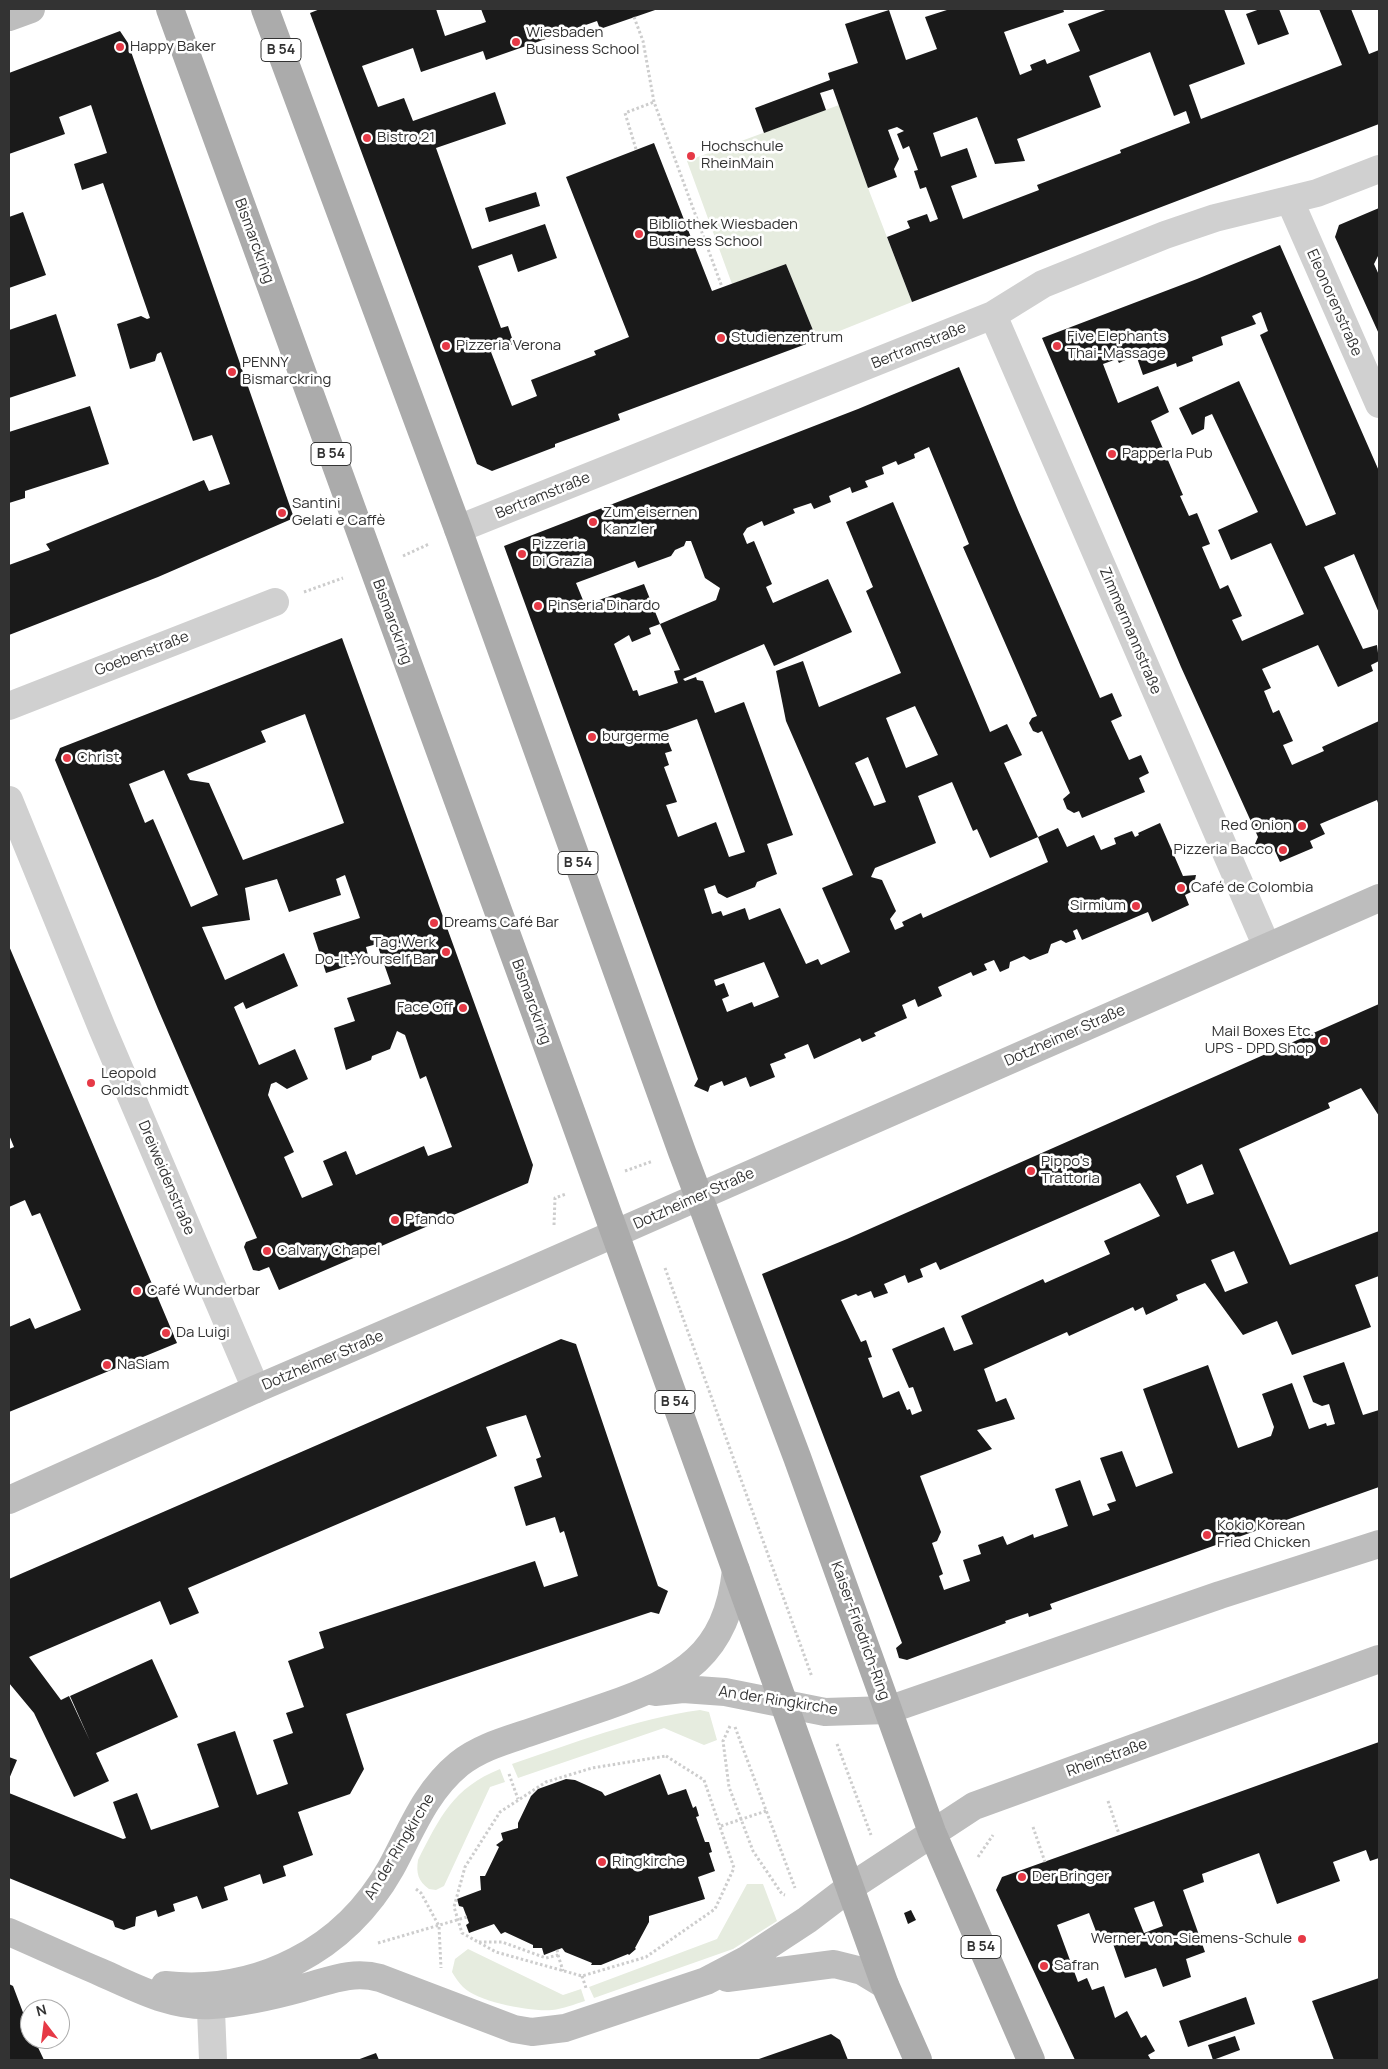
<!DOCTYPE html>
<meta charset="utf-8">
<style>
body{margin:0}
#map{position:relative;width:1388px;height:2069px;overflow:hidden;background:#fff;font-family:Manrope,sans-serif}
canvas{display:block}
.frame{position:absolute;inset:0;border:10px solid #333;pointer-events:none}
.north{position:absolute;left:20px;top:1999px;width:50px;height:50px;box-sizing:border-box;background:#fff;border:1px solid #adadad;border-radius:50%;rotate:345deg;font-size:14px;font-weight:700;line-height:20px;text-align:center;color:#333}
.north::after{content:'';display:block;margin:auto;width:18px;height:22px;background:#e63946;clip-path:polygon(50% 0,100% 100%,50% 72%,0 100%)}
</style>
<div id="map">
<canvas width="1388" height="2069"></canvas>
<div class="frame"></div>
<div class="north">N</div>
</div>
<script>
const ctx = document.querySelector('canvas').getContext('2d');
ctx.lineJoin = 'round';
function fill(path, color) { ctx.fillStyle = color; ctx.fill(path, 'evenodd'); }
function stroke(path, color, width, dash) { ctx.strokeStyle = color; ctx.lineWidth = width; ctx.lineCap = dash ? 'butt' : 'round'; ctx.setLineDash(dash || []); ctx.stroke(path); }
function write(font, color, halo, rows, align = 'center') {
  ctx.font = font + ' Manrope,sans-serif'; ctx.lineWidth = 5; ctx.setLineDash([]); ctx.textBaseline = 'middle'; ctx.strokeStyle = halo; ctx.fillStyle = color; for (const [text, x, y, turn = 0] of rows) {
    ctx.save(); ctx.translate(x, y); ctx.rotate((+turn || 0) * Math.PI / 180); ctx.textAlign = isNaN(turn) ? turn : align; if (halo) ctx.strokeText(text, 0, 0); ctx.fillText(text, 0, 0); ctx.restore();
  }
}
fill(new Path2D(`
 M839 105 868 188 912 302 817 340 786 264 732 284 687 161Z
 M700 1710 709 1712 717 1740 704 1745 664 1728 518 1778 512 1764C574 1743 635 1719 700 1710Z
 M500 1769 505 1782 490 1787 444 1886 436 1890 429 1889C418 1881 416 1873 418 1860 440 1817 453 1788 500 1769Z
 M747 1884H763L777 1921 733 1949 594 1998 589 1987 717 1939Z
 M468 1949 563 1995 581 1989 585 2001C575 2004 563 2009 552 2010 531 2012 478 2002 463 1987 459 1983 455 1977 452 1972L455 1959Z`), '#e6ecdf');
fill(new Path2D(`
 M320 9H436L445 36 486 22 481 9H658L600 29 597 21 486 60 483 51 421 72 413 48 362 66 378 107 404 98 413 121 495 92 506 124 436 148 472 249 545 224 557 258 518 272 512 254 478 266 501 328 508 326 514 344 491 352 512 406 537 396 531 380 596 355 594 351 629 337 566 177 654 143 712 291 786 264 817 340 618 414 620 420 555 444V447L492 471 477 464 310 13Z
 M950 9H1063L1064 12 1004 32 1020 75 1032 70 1030 65 1045 59 1047 64 1080 51 1068 24 1108 9H1224L1245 64 1189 85 1201 119 1342 65 1319 9H1351L1369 54 1379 50V124L912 302 887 237 910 228 907 221 927 214 930 222 938 219 926 187 920 189 914 171 918 170 909 146 903 149 897 134 904 131 897 127 888 130 899 159 894 169 897 177 868 188 833 89 820 93 826 110 764 133 755 108 830 80 828 73 858 63 845 24 889 10 906 60 937 49 925 17ZM1150 52 1174 116 1186 111 1190 123 1120 150 1121 153 1037 185 1039 190 963 219 951 186 977 177 967 148 941 157 933 133 977 117 995 164 1025 161 1017 139 1101 107 1089 76Z
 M1260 9H1279L1289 34 1258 45 1246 14Z
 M120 31 128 43 294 518 158 577 9 635V565L50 550 46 544 204 480 209 491 230 484 212 435 193 441 161 352 157 354 155 361 130 369 117 324 141 316 147 319 150 318 103 183 82 190 74 164 107 153 91 105 59 117 65 134 9 154V73Z
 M536 192 540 206 489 222 485 208Z
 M1379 208V254L1374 264 1379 275V334L1335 237 1339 225Z
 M23 212 46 275 9 288V217Z
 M1280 245 1379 471V613L1354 554 1324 567 1363 649 1377 645 1379 661 1371 665 1373 671 1338 687 1318 645 1262 669 1271 688 1264 691 1273 713 1279 710 1293 741 1283 745 1292 765 1324 751 1322 747 1379 721V806L1377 800 1320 824 1325 834 1310 841 1313 848 1280 862 1275 851 1255 844 1258 837 1181 667 1042 338 1197 279ZM1261 312 1268 331 1260 335 1336 514 1306 526 1239 381 1179 408 1192 435 1204 429 1205 417 1212 414 1258 512 1218 530 1231 560 1271 543 1304 614 1242 641 1232 620 1242 616 1228 585 1220 589 1202 547 1210 544 1197 513 1189 516 1180 496 1183 495 1151 421 1169 412 1158 386 1118 403 1103 364 1117 359 1119 363 1136 355 1143 375 1176 363 1177 367 1193 361 1192 357 1223 345 1221 337 1256 324 1252 316Z
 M56 314 76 376 9 398V330Z
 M959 367 1018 510 1100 698 1112 693 1122 716 1111 721 1129 760 1141 755 1149 773 1139 778 1145 792 1082 818 1079 811 1074 813 1067 809 1063 799 1070 793 1042 731 1038 733 1033 731 1029 723 1032 718 1037 716 963 547 969 544 929 447 914 454 915 458 898 465 896 461 882 467 884 474 865 481 868 487 852 493 850 487 829 496 831 502 814 509 811 503 793 509 795 513 764 526 762 521 747 528 743 534 747 544 754 541 772 584 766 587 773 603 828 579 852 632 774 666 764 644 683 679 685 681 696 677 697 680 703 681 715 713 744 702 793 835 767 844 777 874 757 882 755 887 727 898 718 893 715 885 704 889 712 914 721 911 723 916 745 908 749 920 780 908 806 964 818 959 821 965 850 952 822 888 853 875 786 721 776 671 803 661 819 707 901 673 866 591 873 587 846 522 893 502 990 732 1007 724 1022 755 1004 763 1038 837 990 858 977 829 973 831 952 782 918 796 936 843 875 868 871 877 882 880 896 911 890 919 895 930 904 926 902 922 921 913 923 918 1048 862 1038 837 1058 828 1067 847 1094 835 1101 850 1116 844 1114 838 1132 831 1135 837 1139 835 1138 833 1160 823 1183 876 1196 875 1194 885 1191 892 1185 895 1189 905 1152 922 1148 912 1082 940 1077 929 1073 931 1076 939 1066 943 1061 940 1051 944 1048 953 1030 960 1024 956 1010 962 1009 968 1000 972 994 960 984 964 987 970 973 976 971 972 938 987 942 996 918 1007 915 999 902 1005 907 1018 874 1033 876 1036 862 1042 860 1038 814 1059 808 1044 784 1054 786 1058 770 1064 775 1077 750 1087 746 1077 724 1086 722 1081 710 1086 708 1092 694 1086 698 1079 504 546 858 409ZM686 541H691L705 578 720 588 716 600 660 624 680 670 674 671 678 683 639 696 637 690 633 691 614 644 629 635 632 642 651 634 649 628 660 624 644 584 585 605 576 583 635 561 638 568 671 556 675 550 684 546ZM915 706 938 755 906 768 886 718ZM697 719 745 852 729 857 716 822 678 837 666 805 677 802 664 767 669 765 665 753 672 751 664 731ZM868 757 886 802 874 806 855 763ZM764 962 779 997 754 1007 752 1002 727 1012 722 999 729 996 724 983 716 986 714 980Z
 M90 406 109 464 25 491V498L9 503V432Z
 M342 638 533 1165 528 1183 279 1290 269 1267 259 1271 253 1270 244 1247 246 1242 257 1238 158 1009 55 760 60 748ZM305 714 344 823 243 860 209 783 190 780 187 774 266 742 261 731ZM164 770 218 895 191 907 153 819 145 823 129 784ZM345 875 360 918 313 933 326 973 369 959 366 947 377 944 391 984 347 998 355 1021 334 1028 346 1070 371 1060 372 1056 390 1049 397 1031 405 1035 420 1079 426 1076 452 1147 428 1156 424 1146 356 1175 346 1151 323 1161 333 1185 302 1198 284 1157 294 1152 268 1095 271 1084 276 1082 287 1089 308 1079 295 1049 259 1065 234 1007 243 1002 246 1009 298 986 284 953 225 980 202 927 250 920 245 888 277 879 289 912 341 895 336 879Z
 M9 946 177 1343 9 1412V1327L30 1318 35 1329 81 1310 40 1213 32 1216 25 1200 9 1207V1149L14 1147 9 1135Z
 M1379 1004V1116L1361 1088 1328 1103 1330 1108 1239 1149 1290 1265 1379 1231V1276L1355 1285 1371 1327 1292 1355 1277 1321 1243 1335 1205 1283 1176 1295 1178 1300 1146 1315 1143 1307 1135 1311 1133 1307 1069 1336 1067 1332 984 1369 996 1402 1006 1398 1015 1419 977 1430 992 1449 920 1476 941 1532 937 1541 932 1543 943 1574 939 1576 944 1590 970 1581 963 1560 981 1554 978 1545 1003 1536 1007 1545 1033 1534 1034 1538 1068 1526 1055 1489 1080 1480 1093 1516 1110 1510 1107 1504 1116 1501 1100 1458 1122 1451 1136 1487 1173 1473 1143 1389 1208 1365 1238 1448 1271 1436 1274 1427 1262 1394 1292 1383 1309 1429 1326 1423 1327 1426 1335 1424 1329 1404 1322 1406 1313 1402 1303 1376 1344 1362 1363 1415 1379 1410V1487L1050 1604 1052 1609 1029 1617 1028 1613 1005 1621 1006 1623 907 1660 899 1658 896 1648 902 1643 762 1274 847 1239ZM1202 1164 1214 1194 1187 1204 1176 1176ZM1140 1183 1160 1216 1104 1241 1110 1254 1045 1283 1043 1279 961 1316 973 1344 954 1351 944 1327 892 1349 909 1388 913 1387 922 1411 912 1415 910 1409 907 1410 899 1391 883 1398 868 1358 872 1357 866 1340 861 1342 841 1300 856 1294 858 1296 871 1291 874 1298 888 1293 884 1284 905 1275 908 1283 923 1277 920 1269 936 1262 940 1270ZM1234 1251 1248 1283 1225 1292 1211 1260Z
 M561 1339 576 1344 658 1586 668 1591 659 1614 651 1612 346 1714 364 1769 350 1794 298 1812 313 1855 283 1866 286 1876 263 1884 260 1874 224 1887 228 1900 202 1909 197 1896 173 1904 175 1911 158 1917 156 1910 136 1917 135 1926 124 1930 115 1927 113 1921 9 1878V1793L123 1839 126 1838 113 1802 137 1793 151 1830 219 1807 197 1744 235 1731 257 1795 288 1784 273 1740 293 1733 286 1713 304 1707 288 1661 324 1648 319 1632 535 1561 544 1587 578 1576 564 1531 560 1533 555 1517 526 1526 514 1487 542 1477 536 1459 541 1457 526 1415 486 1427 497 1456 188 1588 199 1613 170 1625 160 1601 29 1657 61 1700 69 1696 90 1741 70 1696 152 1659 178 1717 96 1753 109 1781 74 1797 34 1713 9 1683V1579Z
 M1379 1742V1858L1370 1861 1366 1850 1333 1862 1340 1881 1277 1904 1259 1853 1202 1874 1204 1882 1183 1890 1205 1952 1186 1959 1191 1977 1163 1987 1156 1968 1125 1978 1111 1938 1100 1942 1089 1913 1057 1925 1078 1982 1087 1978 1092 1990 1104 1986 1115 2018 1127 2011 1141 2038 1146 2035 1155 2051 1148 2055 1151 2060H1075L996 1890 1002 1877ZM1154 1901 1163 1926 1144 1933 1134 1908Z
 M9 1757 17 1760 9 1779Z
 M660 1774 668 1795 686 1789 693 1808 696 1806 699 1816 696 1817 705 1842H709L712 1852 709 1853 715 1871 698 1877 705 1899 649 1916V1922L635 1948 636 1949 629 1955 628 1954 601 1965H591L592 1963 565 1952 562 1948 544 1955 542 1948H533V1945L505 1932 501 1934 494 1924 469 1933 466 1925 469 1923 463 1907 459 1906 457 1899 481 1890 480 1876H485L499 1847 496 1845 503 1840 501 1833 518 1828V1823L531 1796 538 1789 566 1779 575 1780 602 1792 605 1796Z
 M911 1910 916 1920 908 1924 904 1913Z
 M1379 1978V2060H1334L1312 2001Z
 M9 1984 13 1986 30 2031V2039H34L44 2060H9Z
 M1246 1997 1255 2024 1188 2047 1179 2021Z
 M831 2034 840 2040 848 2060H756Z
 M1235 2036 1240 2050 1213 2060 1208 2045Z
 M376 2053 379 2060H357Z`), '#1a1a1a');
stroke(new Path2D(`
 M634 17 643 41 654 102 722 287
 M636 149 625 113 654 102
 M403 556 429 544
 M304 592 343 578
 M625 1171 653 1161
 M554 1225 555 1198 566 1194
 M665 1268 812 1677
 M730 1726 723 1741 729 1787 753 1851 782 1894 785 1895
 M735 1727 795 1888
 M837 1744 871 1835
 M666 1756 704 1780 734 1868 715 1909 646 1957 582 1976 496 1952 462 1933 454 1907 465 1867 500 1812 546 1782 592 1768Z
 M509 1774 518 1799
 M1108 1801 1119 1834
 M721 1826 766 1811
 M1033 1827 1045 1862
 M978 1857 993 1835
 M416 1889 421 1893 439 1926 441 1968
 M479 1942H502L546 1958 558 1955 557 1949
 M378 1943 467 1917
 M558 1955 563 1971
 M582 1976 586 1988`), '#cdcdcd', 3, [2.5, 2.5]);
stroke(new Path2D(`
 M1290 201 1379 404
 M993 315 1267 947
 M458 529 993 315 1043 284 1165 235 1215 218 1317 193 1379 169
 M9 706 275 602
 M9 800 102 1028 256 1389
 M210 1986 213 2060`), '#d0d0d0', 28);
stroke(new Path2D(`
 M9 17 31 9
 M9 1500 256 1389 516 1277 1379 898
 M655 1692 683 1689 725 1692 825 1712 888 1710 1220 1595 1379 1544
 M9 1932C39 1945 69 1959 100 1972 135 1987 172 2008 212 2005 242 2003 273 1996 302 1988 329 1981 352 1970 380 1978L514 2029 532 2032 565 2028 706 1981 746 1960 807 1920 849 1888 974 1806 1379 1659
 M727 1978 834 1964 862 1971 885 1985
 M165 1985C258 1995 345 1950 391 1868 411 1831 425 1792 459 1764 479 1748 504 1741 528 1733 555 1724 581 1715 607 1706 682 1680 727 1655 736 1570`), '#bdbdbd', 28);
stroke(new Path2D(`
 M170 9 572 1114 885 1985 918 2060
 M265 9 458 529 682 1152 797 1457 932 1832 1031 2060`), '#ababab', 28);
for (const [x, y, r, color] of [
 [516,42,5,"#e63946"],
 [120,47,5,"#e63946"],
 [367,138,5,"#e63946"],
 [691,156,5,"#e63946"],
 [639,234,5,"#e63946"],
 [721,338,5,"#e63946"],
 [446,346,5,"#e63946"],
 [1057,346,5,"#e63946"],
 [232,372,5,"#e63946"],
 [1112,454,5,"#e63946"],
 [282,513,5,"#e63946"],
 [593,522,5,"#e63946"],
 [522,554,5,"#e63946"],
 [538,606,5,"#e63946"],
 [592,737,5,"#e63946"],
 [67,758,5,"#e63946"],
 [1302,826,5,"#e63946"],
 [1283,850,5,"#e63946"],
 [1181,888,5,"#e63946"],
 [1136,906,5,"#e63946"],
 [434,923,5,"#e63946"],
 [446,952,5,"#e63946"],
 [463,1008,5,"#e63946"],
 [1324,1041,5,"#e63946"],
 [91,1083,5,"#e63946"],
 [1031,1171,5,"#e63946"],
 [395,1220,5,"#e63946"],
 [267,1251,5,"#e63946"],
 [137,1291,5,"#e63946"],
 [166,1333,5,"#e63946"],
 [107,1365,5,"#e63946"],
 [1207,1535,5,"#e63946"],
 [602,1862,5,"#e63946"],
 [1022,1877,5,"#e63946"],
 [1302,1939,5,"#e63946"],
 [1044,1966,5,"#e63946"]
]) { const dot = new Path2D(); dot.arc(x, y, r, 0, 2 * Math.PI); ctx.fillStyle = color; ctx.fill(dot); stroke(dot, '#fff', 2); }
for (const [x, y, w] of [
 [281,50,40],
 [331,454,40],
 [578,863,40],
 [675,1402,40],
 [981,1947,40]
]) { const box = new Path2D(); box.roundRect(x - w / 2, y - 11.5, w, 23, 4); ctx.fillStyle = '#fff'; ctx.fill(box); stroke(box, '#333', 1); }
write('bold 14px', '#333', null, [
 ["B 54",281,50],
 ["B 54",331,454],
 ["B 54",578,863],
 ["B 54",675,1402],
 ["B 54",981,1947]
]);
write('15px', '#333', '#fff', [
 ["Wiesbaden",526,33],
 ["Business School",526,50],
 ["Happy Baker",130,47],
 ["Bistro 21",377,138],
 ["Hochschule",701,147],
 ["RheinMain",701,164],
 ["Bibliothek Wiesbaden",649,225],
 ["Business School",649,242],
 ["Five Elephants",1067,337],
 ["Thai-Massage",1067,354],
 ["Studienzentrum",731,338],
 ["Pizzeria Verona",456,346],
 ["PENNY",242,363],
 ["Bismarckring",242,380],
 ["Papperla Pub",1122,454],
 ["Santini",292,504],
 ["Gelati e Caffè",292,521],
 ["Zum eisernen",603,513],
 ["Kanzler",603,530],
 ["Pizzeria",532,545],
 ["Di Grazia",532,562],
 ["Pinseria Dinardo",548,606],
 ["burgerme",602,737],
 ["Christ",77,758],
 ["Red Onion",1292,826,"right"],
 ["Pizzeria Bacco",1273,850,"right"],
 ["Café de Colombia",1191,888],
 ["Sirmium",1126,906,"right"],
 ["Dreams Café Bar",444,923],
 ["Tag.Werk",436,943,"right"],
 ["Do-It-Yourself Bar",436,960,"right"],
 ["Face Off",453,1008,"right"],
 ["Mail Boxes Etc.",1314,1032,"right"],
 ["UPS - DPD Shop",1314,1049,"right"],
 ["Leopold",101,1074],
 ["Goldschmidt",101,1091],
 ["Pippo's",1041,1162],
 ["Trattoria",1041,1179],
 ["Pfando",405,1220],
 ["Calvary Chapel",277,1251],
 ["Café Wunderbar",147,1291],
 ["Da Luigi",176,1333],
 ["NaSiam",117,1365],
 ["Kokio Korean",1217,1526],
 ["Fried Chicken",1217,1543],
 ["Ringkirche",612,1862],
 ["Der Bringer",1032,1877],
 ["Werner-von-Siemens-Schule",1292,1939,"right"],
 ["Safran",1054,1966]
], 'left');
write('15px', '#333', '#fff', [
 ["Bismarckring",254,241,70],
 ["Eleonorenstraße",1334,303,66],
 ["Bertramstraße",919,346,-22],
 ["Bertramstraße",543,496,-22],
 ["Bismarckring",392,622,70],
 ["Zimmermannstraße",1130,631,67],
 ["Goebenstraße",142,654,-21],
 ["Bismarckring",531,1002,70],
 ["Dotzheimer Straße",1065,1036,-24],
 ["Dreiweidenstraße",166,1178,67],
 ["Dotzheimer Straße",694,1199,-24],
 ["Dotzheimer Straße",323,1361,-23],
 ["Kaiser-Friedrich-Ring",860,1631,70],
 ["An der Ringkirche",778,1701,9],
 ["Rheinstraße",1107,1758,-20],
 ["An der Ringkirche",400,1847,-59]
]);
</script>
